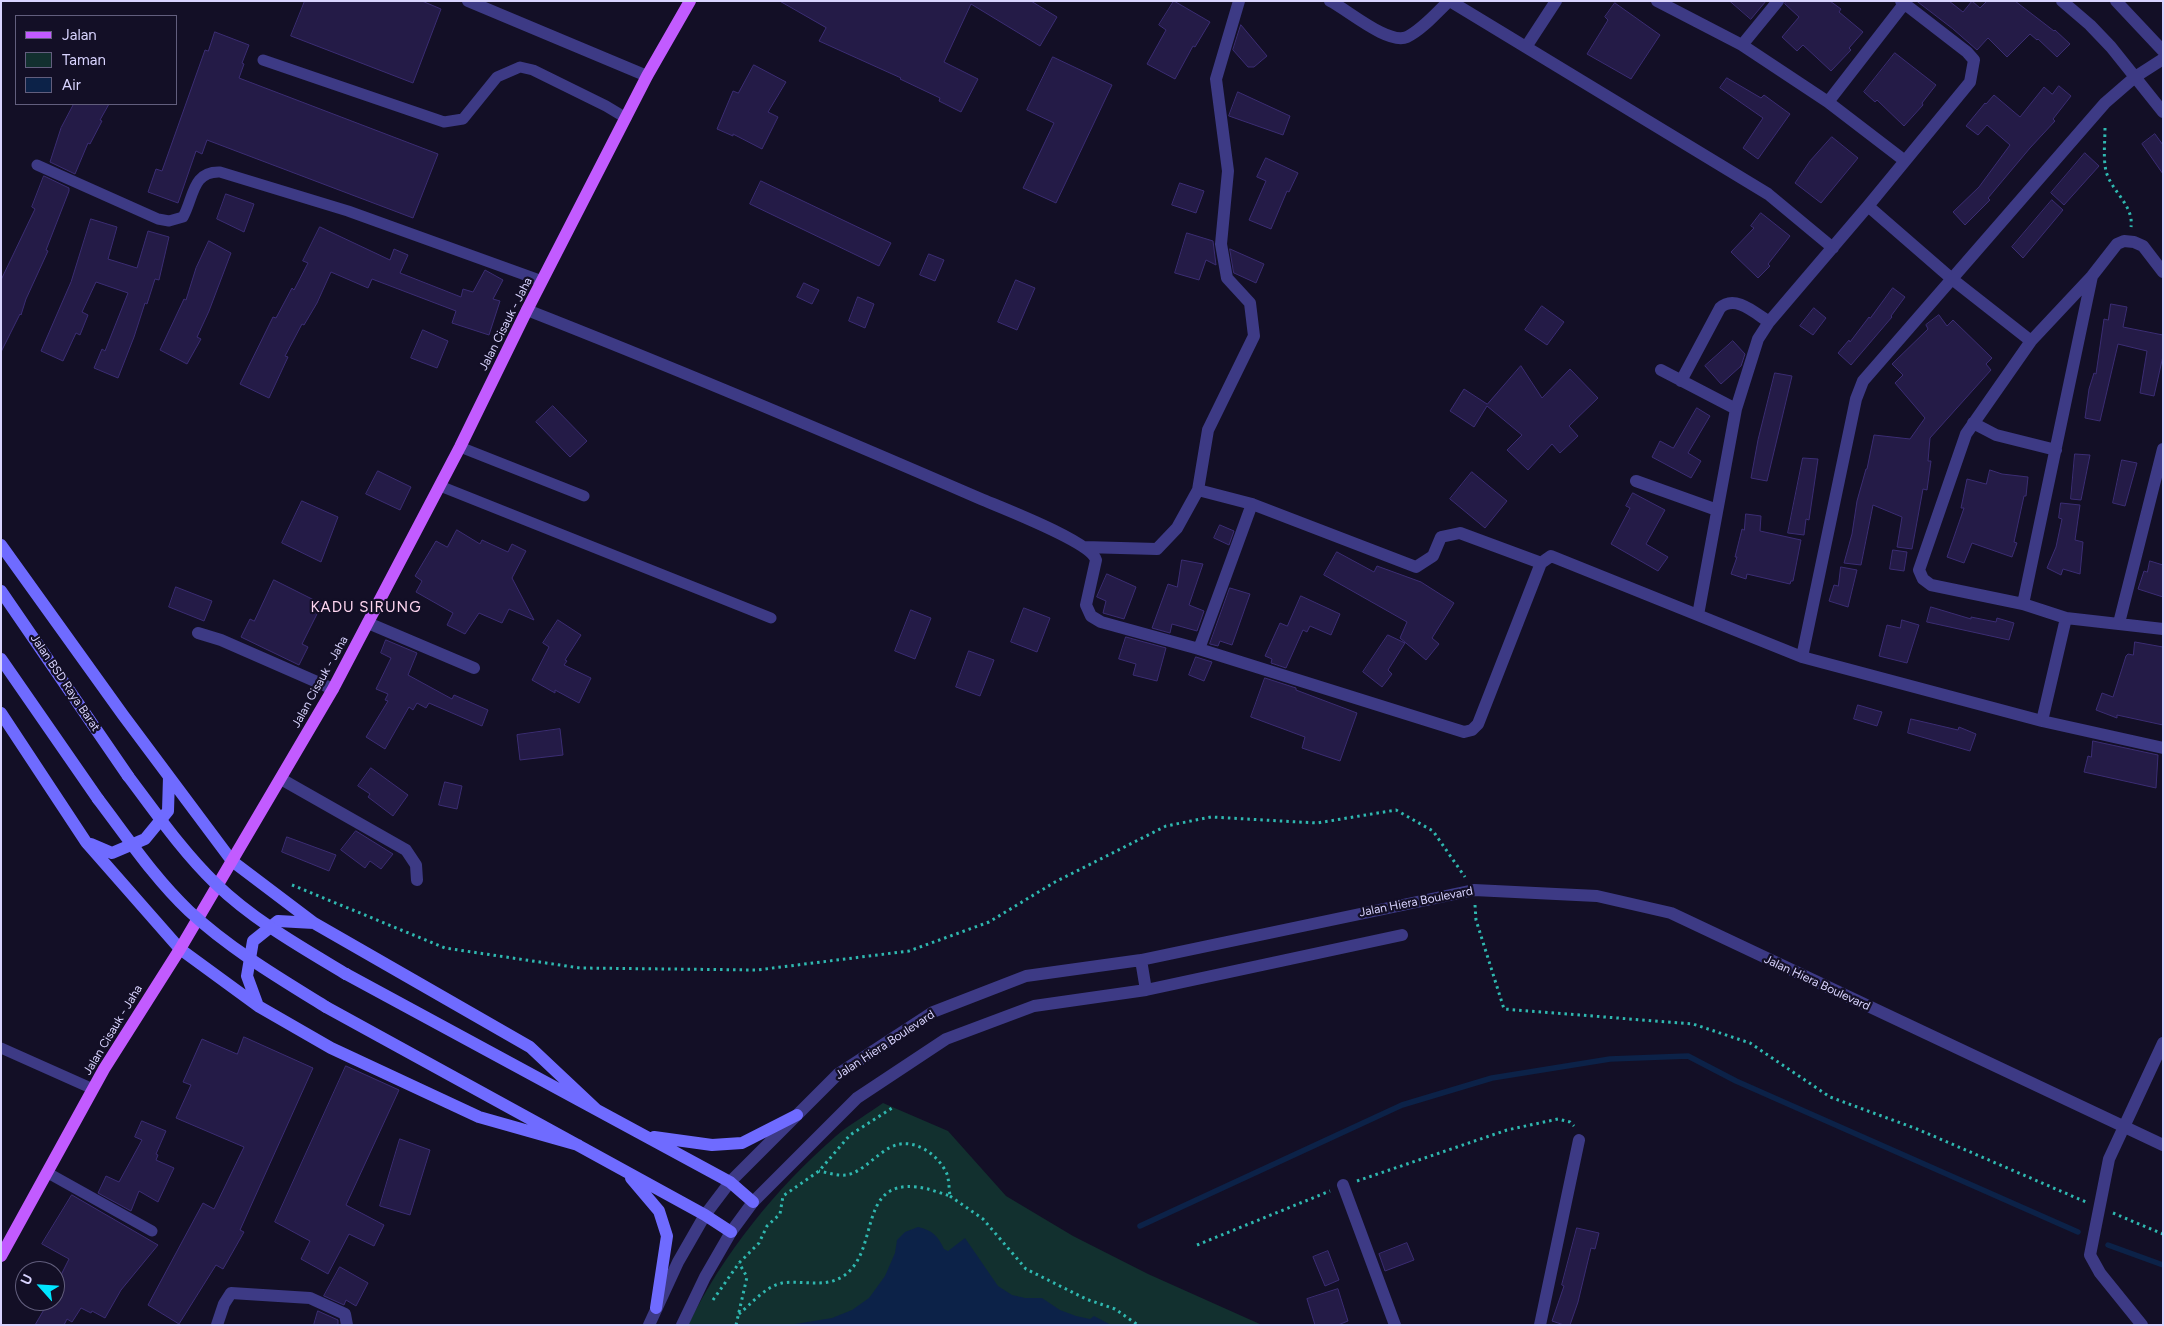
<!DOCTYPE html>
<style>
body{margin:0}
#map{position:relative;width:2164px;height:1326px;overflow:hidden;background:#130f26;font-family:Figtree,sans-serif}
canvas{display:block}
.frame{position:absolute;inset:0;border:2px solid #d9d4ff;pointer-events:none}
.legend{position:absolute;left:15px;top:15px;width:162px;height:90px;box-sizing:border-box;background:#130f26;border:1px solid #625e7d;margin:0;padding:6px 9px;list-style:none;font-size:15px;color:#d9d4ff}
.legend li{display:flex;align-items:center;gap:10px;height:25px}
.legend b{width:25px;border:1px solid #625e7d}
.north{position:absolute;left:15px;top:1261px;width:50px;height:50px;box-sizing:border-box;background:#130f26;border:1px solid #625e7d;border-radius:50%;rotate:296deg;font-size:14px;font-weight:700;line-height:20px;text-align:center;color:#d9d4ff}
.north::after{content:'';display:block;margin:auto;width:18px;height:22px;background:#00e5ff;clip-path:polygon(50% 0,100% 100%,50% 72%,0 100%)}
</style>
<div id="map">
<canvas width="2164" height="1326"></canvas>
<div class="frame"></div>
<ul class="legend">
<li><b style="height:6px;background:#c25bff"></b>Jalan</li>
<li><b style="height:14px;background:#12302f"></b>Taman</li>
<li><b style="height:14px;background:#0c2248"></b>Air</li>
</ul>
<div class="north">U</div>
</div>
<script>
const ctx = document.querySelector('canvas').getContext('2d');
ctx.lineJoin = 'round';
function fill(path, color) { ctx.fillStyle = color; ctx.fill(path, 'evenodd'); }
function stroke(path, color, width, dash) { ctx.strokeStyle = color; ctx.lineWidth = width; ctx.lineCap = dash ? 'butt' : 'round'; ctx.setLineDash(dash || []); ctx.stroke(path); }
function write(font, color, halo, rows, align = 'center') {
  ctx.font = font + ' Figtree,sans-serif'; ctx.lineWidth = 4.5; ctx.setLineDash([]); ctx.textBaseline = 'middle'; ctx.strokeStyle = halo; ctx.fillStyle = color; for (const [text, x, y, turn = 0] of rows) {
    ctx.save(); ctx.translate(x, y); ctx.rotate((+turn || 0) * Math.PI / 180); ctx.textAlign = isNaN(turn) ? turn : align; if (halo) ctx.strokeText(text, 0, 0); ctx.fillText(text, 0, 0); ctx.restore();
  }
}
fill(new Path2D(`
 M883 1103 948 1131 1006 1196 1073 1236 1148 1274 1262 1325H688C723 1254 776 1188 836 1136 850 1124 868 1114 883 1103Z`), '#12302f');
fill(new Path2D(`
 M918 1227C932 1230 938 1236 944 1249L948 1251 965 1238 998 1286 1012 1295 1025 1298H1042L1060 1310 1076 1316 1090 1319 1094 1316 1111 1325H789L832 1318 852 1310 869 1298 885 1276 895 1253 897 1240 905 1232Z`), '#0c2248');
stroke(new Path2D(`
 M1140 1226 1402 1105 1492 1078 1610 1059 1688 1056 1736 1081 2078 1232
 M2108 1245 2163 1265`), '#0c2248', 5.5);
const building = new Path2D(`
 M305 1H422L441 9 413 83 291 36Z
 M780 1H1031L1057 17 1040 46 971 4 944 62 978 79 961 112 939 101 940 98 900 79 901 78 819 41 826 28Z
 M1174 1 1210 22 1195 47 1193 46 1175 79 1147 64 1166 30 1159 25Z
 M1730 1H1766L1751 19Z
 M1786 1H1830L1841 9 1839 12 1863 32 1849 48 1851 50 1831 71 1803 45 1797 51 1782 37 1799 17 1785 4Z
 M1917 1H1949L1963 12 1972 1 1980 8 1987 1H2015L2054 31 2055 30 2070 44 2057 57 2038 39 2037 40 2030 34 2007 57 1988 38 1977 50 1953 29Z
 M1615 3 1660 35 1631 79 1587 54 1608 20 1605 17Z
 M1241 25 1267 56 1254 67H1248L1233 50Z
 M215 32 249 45 242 63 244 64 239 78 438 154 413 218 207 140 202 154 196 151 178 203 148 192 156 169 162 171 205 50 208 51Z
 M1895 53 1936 85 1922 103 1923 105 1904 126 1877 100 1875 102 1864 92Z
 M1053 57 1112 85 1056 203 1023 188 1054 123 1027 110Z
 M754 65 786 82 768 112 778 117 762 149 733 134V136L717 129 733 91 738 93Z
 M1727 78 1761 98 1764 95 1790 114 1758 159 1743 148 1763 118 1720 88Z
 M2059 86 2071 96 2053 119 2055 121 2030 148 1988 198 1990 200 1965 225 1953 212 1979 187 2010 145 1987 125 1978 135 1966 126 1985 103 1986 104 1994 95 2020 117 2044 87 2052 94Z
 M1238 92 1290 116 1283 135 1229 116Z
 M74 104H109L100 120 102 121 90 144 88 143 75 174 50 162 61 128Z
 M2155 134 2163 145V174L2142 144Z
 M1832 137 1858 158 1821 203 1795 183 1810 161Z
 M2085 153 2099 166 2064 205 2051 193Z
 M1266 158 1298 173 1289 192 1287 191 1271 229 1249 220 1266 181 1257 177Z
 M44 176 69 188V191L46 250 48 251 26 299 21 315 20 314 1 352V280L35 209 32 207Z
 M761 181 891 243 879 266 750 204Z
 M1180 183 1204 191 1196 213 1172 205Z
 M226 194 254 204 244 232 217 219Z
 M2052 200 2063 210 2023 258 2012 247Z
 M1761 213 1790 236 1768 264 1770 266 1758 278 1731 252 1754 228 1751 226Z
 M91 219 117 227 108 259 137 268 148 231 169 237 159 280 155 279 147 304 145 303 134 337 118 378 94 368 102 349 105 351 128 293 96 282 82 312 88 315 80 335 76 333 63 361 41 351 71 282Z
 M320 227 390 260 394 249 408 255 400 273 461 297 463 289 473 292 485 270 503 280 493 299 500 301 489 335 452 323 456 311 372 279 368 288 331 272 317 303 304 325 302 324 285 356 288 357 269 398 240 384 273 317 276 318 292 288 294 290 308 263 303 261Z
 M1187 233 1213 241 1216 265 1206 260 1199 280 1175 273Z
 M209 241 231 253 209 311 197 337 201 339 187 364 160 350 184 299 186 300 196 268Z
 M1230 249 1264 264 1256 283 1234 273Z
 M929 254 944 260 935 281 920 275Z
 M1016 280 1035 288 1017 330 998 322Z
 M804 283 819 290 812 304 797 297Z
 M1893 288 1905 297 1891 316 1892 317 1851 365 1838 353 1849 340 1850 342 1869 317 1870 318Z
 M858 297 874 304 865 328 849 321Z
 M2111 304 2127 307 2123 327 2163 335V356L2154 396 2140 393 2147 351 2118 344 2100 421 2085 418 2089 389 2094 373 2096 374 2104 319 2108 320Z
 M1542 306 1564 322 1547 345 1525 330Z
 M1814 308 1826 318 1813 335 1800 326Z
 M1939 315 1947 326 1953 320 1992 358 1986 364 1991 370 1930 438 1928 461H1931L1927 490 1923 489 1912 549 1897 547 1902 517 1873 505 1861 565 1844 563 1852 534 1857 501 1866 469H1867L1874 435 1910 439 1925 418 1895 383 1903 375 1892 364 1928 329 1926 325Z
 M423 330 448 341 437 368 411 358Z
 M1733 341 1745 354 1741 366 1721 384 1705 366Z
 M1521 366 1542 398 1570 369 1598 398 1569 426 1578 436 1560 453 1552 444 1528 470 1507 450 1522 435 1487 406 1474 427 1450 411 1464 389 1487 404Z
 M1775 373 1792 376 1767 481 1751 478 1758 440Z
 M553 406 587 441 570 457 536 422Z
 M1697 408 1710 416 1688 453 1701 461 1691 478 1652 457 1660 441 1673 448Z
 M2075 454 2090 455 2081 500 2071 499Z
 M1803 458 1818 459 1809 520 1806 519 1804 535 1788 533Z
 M2122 460 2137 463 2125 506 2113 503Z
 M1990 470 2002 474 2028 477 2026 496H2024L2014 542 2017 543 2012 557 1972 543 1964 563 1947 557 1964 508H1961L1967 479 1986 484Z
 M378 471 411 487 400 510 366 494Z
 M1472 472 1507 501 1485 528 1450 499Z
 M1633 493 1665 510 1646 544 1668 557 1658 571 1611 544 1630 508 1626 506Z
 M302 501 338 517 321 562 282 543Z
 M2061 503 2080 505 2075 540 2083 542 2080 574 2063 569 2061 575 2047 568 2056 547 2062 519 2059 518Z
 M1746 514 1761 516 1760 531 1801 540 1793 581H1791L1790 584 1747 574 1746 579 1731 574 1737 557H1735L1742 529 1744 530Z
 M1220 525 1234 531 1229 545 1214 538Z
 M457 530 480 544 482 540 508 552 512 544 526 551 512 578 534 620 509 609 502 623 479 613 465 634 447 625 453 613 416 592 422 581 415 576 436 541 447 547Z
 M1893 550 1907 552 1904 571 1890 569Z
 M1337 552 1374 572 1377 566 1421 582 1454 603 1432 638 1439 644 1426 660 1400 638 1407 622 1324 575Z
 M1182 560 1203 564 1189 605 1204 611 1197 631 1172 624 1170 633 1152 628 1168 584 1177 587Z
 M2150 561 2163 565V597L2138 589 2144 571 2147 572Z
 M1841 567 1857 570 1848 607 1829 601 1834 585 1838 586Z
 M1107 574 1136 587 1124 619 1103 613 1106 601 1097 597Z
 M274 580 322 604 302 644 308 647 299 665 241 637 250 619 254 621Z
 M176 587 212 601 204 621 169 607Z
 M1230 588 1250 594 1232 645 1220 641 1218 646 1210 644Z
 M1301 596 1340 614 1331 635 1310 626 1307 632 1303 630 1286 668 1271 663 1272 659 1265 656 1280 623 1287 626Z
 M1931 607 1971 619V617L1996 622 1997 618 2014 623 2009 640 1927 622Z
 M1024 608 1050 618 1037 652 1011 642Z
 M911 610 931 618 915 659 895 651Z
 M558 620 581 635 565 660 567 661 564 665 591 678 579 703 555 690V693L532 680 549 647 543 643Z
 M1902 620 1919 625 1907 663 1879 656 1887 625 1900 628Z
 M1388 635 1405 643 1388 670 1392 674 1382 687 1363 672Z
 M1126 637 1166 648 1157 681 1133 675 1136 664 1119 659Z
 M386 640 417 653 408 675 452 699 454 695 488 710 482 726 429 703 426 708 417 703 413 710 409 707 385 749 366 737 388 701 385 700 388 694 376 689 391 658 381 653Z
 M2135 642 2163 647V725L2117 715V718L2096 710 2102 693 2113 697 2126 656 2128 654 2133 655Z
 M969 651 994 660 980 696 956 687Z
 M1196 657 1212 662 1204 681 1189 675Z
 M1265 678 1296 688V690L1357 713 1340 761 1302 748 1305 737 1251 717Z
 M1858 705 1882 712 1877 726 1854 719Z
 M1911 719 1958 730 1959 727 1976 734 1970 751 1908 733Z
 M560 729 563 755 520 760 517 735Z
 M2093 741 2158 755 2156 788 2084 772 2088 756 2091 757Z
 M371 768 408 795 393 816 368 797 370 794 358 786Z
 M445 782 462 786 457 809 439 805Z
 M356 831 393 854 381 869 370 861 365 868 341 850Z
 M287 837 336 855 329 871 282 852Z
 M244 1037 313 1068 240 1230 244 1232 223 1269 216 1265 179 1324 148 1305 203 1203 214 1209 244 1147 176 1118 191 1085 183 1082 202 1039 237 1054Z
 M346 1066 399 1090 346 1205 384 1225 374 1246 349 1234 328 1274 301 1259 310 1241 275 1222Z
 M142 1121 166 1131 156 1154 158 1155 156 1160 174 1168 158 1202 139 1191 131 1211 98 1193 106 1176 119 1182 142 1140 135 1137Z
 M400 1139 430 1150 410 1215 380 1206Z
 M72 1195 158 1245 121 1290 105 1318 92 1311 91 1313 81 1308 72 1322 67 1319 64 1325H35L49 1301H55V1287L69 1259 42 1244Z
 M1577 1228 1599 1233 1595 1249 1591 1248 1578 1302 1570 1325H1564L1552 1321 1564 1286 1562 1285Z
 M1407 1243 1414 1260 1385 1271 1379 1254Z
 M1328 1251 1339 1280 1325 1286 1313 1257Z
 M340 1267 368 1283 356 1306 346 1300 344 1305 324 1296Z
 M1338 1289 1348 1321 1338 1325H1315L1307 1299Z
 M318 1311 338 1320V1325H314Z`);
fill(building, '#241b47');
stroke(building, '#3b2d73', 1);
stroke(new Path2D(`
 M2105 128C2105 141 2103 158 2106 171 2111 191 2134 205 2131 227
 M292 885 445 948 580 968 757 970 909 951 989 922 1055 882 1166 826 1211 817 1317 823 1396 810 1433 831 1465 877
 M1475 905 1476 920 1504 1009 1693 1024 1750 1043 1830 1097 1917 1129 2086 1202
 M1357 1181 1507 1130 1558 1119 1570 1122 1574 1126
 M950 1196 983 1219 1026 1269 1086 1299 1115 1309 1138 1325
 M2113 1213 2163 1234
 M1197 1245 1330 1191
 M713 1300 739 1263 759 1243 767 1226 780 1214 783 1196 819 1171 850 1135 892 1108
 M739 1314C751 1304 766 1286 782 1283 803 1280 823 1288 842 1277 881 1253 856 1180 917 1187 928 1188 940 1193 950 1196 949 1189 949 1180 947 1174 938 1154 913 1136 891 1147 877 1154 867 1167 853 1173 842 1178 830 1173 819 1171
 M736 1325 747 1277 739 1263`), '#2fb8b0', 3, [2.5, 4]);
stroke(new Path2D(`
 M263 60 444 122 463 119 497 77 520 67 533 70 606 106 626 118
 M37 165 158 219 169 221 183 217C194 197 192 171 220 172L348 211 542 281
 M460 447 584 496
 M440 486 771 618
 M1 1048 93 1089
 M48 1173 152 1231`), '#3d3a85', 11);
stroke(new Path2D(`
 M468 1 647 76
 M1330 1C1348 10 1388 45 1407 37 1423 29 1436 13 1449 1
 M1450 1 1768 194 1833 248
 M1657 1 1742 45 1828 102 1905 161
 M2062 1 2090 25 2111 47 2163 112
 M2116 1 2163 51
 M1742 45 1778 1
 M1526 47 1556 1
 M1828 102 1904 4
 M1868 206 1952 279 2031 341
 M2163 272 2143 246 2134 242 2124 241 2117 244 2092 276 2031 341 1966 434 1919 570 1923 579 1931 585 2023 604 2066 618 2163 629
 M527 310C680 370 831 434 981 499 1002 508 1091 542 1096 560L1086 605 1091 616 1101 622 1199 649 1464 732 1472 730 1478 724 1541 563 1551 556 1802 657 2042 721 2163 748
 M1661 370 1736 409
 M1681 381 1720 308C1735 294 1755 313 1769 322
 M1973 423 1996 435 2056 450
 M1636 481 1717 510
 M1198 490 1208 430 1254 336 1250 303 1227 278 1221 244 1228 171 1216 79 1239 1
 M1084 547 1157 549 1177 528 1198 490 1252 504 1416 567 1433 556 1441 537 1460 533 1541 563
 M2023 604 2092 276
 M1698 615 1736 409 1758 339 1769 322 1868 206 1970 82 1974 60 1967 52 1901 1
 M368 623 474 668
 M2119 623 2163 449
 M198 633 221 640 333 689
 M1199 649 1252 504
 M1802 657 1856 399 1863 381 2105 103 2135 77 2163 59
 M2042 721 2066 618
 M281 779 406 850 416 865 417 880
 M1141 960 1146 990
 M1343 1185 1395 1325
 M217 1325 224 1304 231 1293 310 1298 345 1314 347 1325
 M649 1325 678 1262 705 1215 730 1182 838 1074 933 1012 1026 976 1141 960 1474 890 1597 896 1671 913 2163 1145
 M682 1325 705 1277 731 1232 753 1202 857 1098 946 1039 1034 1006 1146 990 1402 935
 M1540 1325 1579 1140
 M2142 1325 2100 1273 2090 1255 2109 1159 2163 1043`), '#3d3a85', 12);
stroke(new Path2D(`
 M1 545 123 715 232 861 314 923 530 1047 597 1110
 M1 591 128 776
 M1 659 98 799
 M1 713 86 842 180 949 258 1006 331 1048 479 1117 578 1145
 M91 844 112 853 145 839 168 811 169 777
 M346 974 730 1182 753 1202
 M258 1006 247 976 253 941 278 921 314 923
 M326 1007 705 1215 731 1232
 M654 1137 712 1145 742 1143 797 1115
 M631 1178 659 1211 667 1236 656 1308`), '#6f6bff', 12);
stroke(new Path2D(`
 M1 1256 104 1069 180 949 333 689 460 447 527 310 647 76 690 1`), '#c25bff', 12);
stroke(new Path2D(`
 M128 776C156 813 182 851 215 883 253 920 301 947 346 974
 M98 799C127 837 154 878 189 911 230 949 279 978 326 1007`), '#6f6bff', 12);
write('12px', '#d9d4ff', '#130f26', [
 ["Jalan Cisauk - Jaha",506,324,-63],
 ["Jalan Cisauk - Jaha",320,682,-61],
 ["Jalan BSD Raya Barat",65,683,56],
 ["Jalan Hiera Boulevard",1416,902,-11],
 ["Jalan Hiera Boulevard",1817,983,25],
 ["Jalan Cisauk - Jaha",113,1030,-59],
 ["Jalan Hiera Boulevard",885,1045,-33]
]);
ctx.letterSpacing = '1px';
write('15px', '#ffd6f0', '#130f26', [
 ["KADU SIRUNG",366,608]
]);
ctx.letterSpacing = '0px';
</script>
